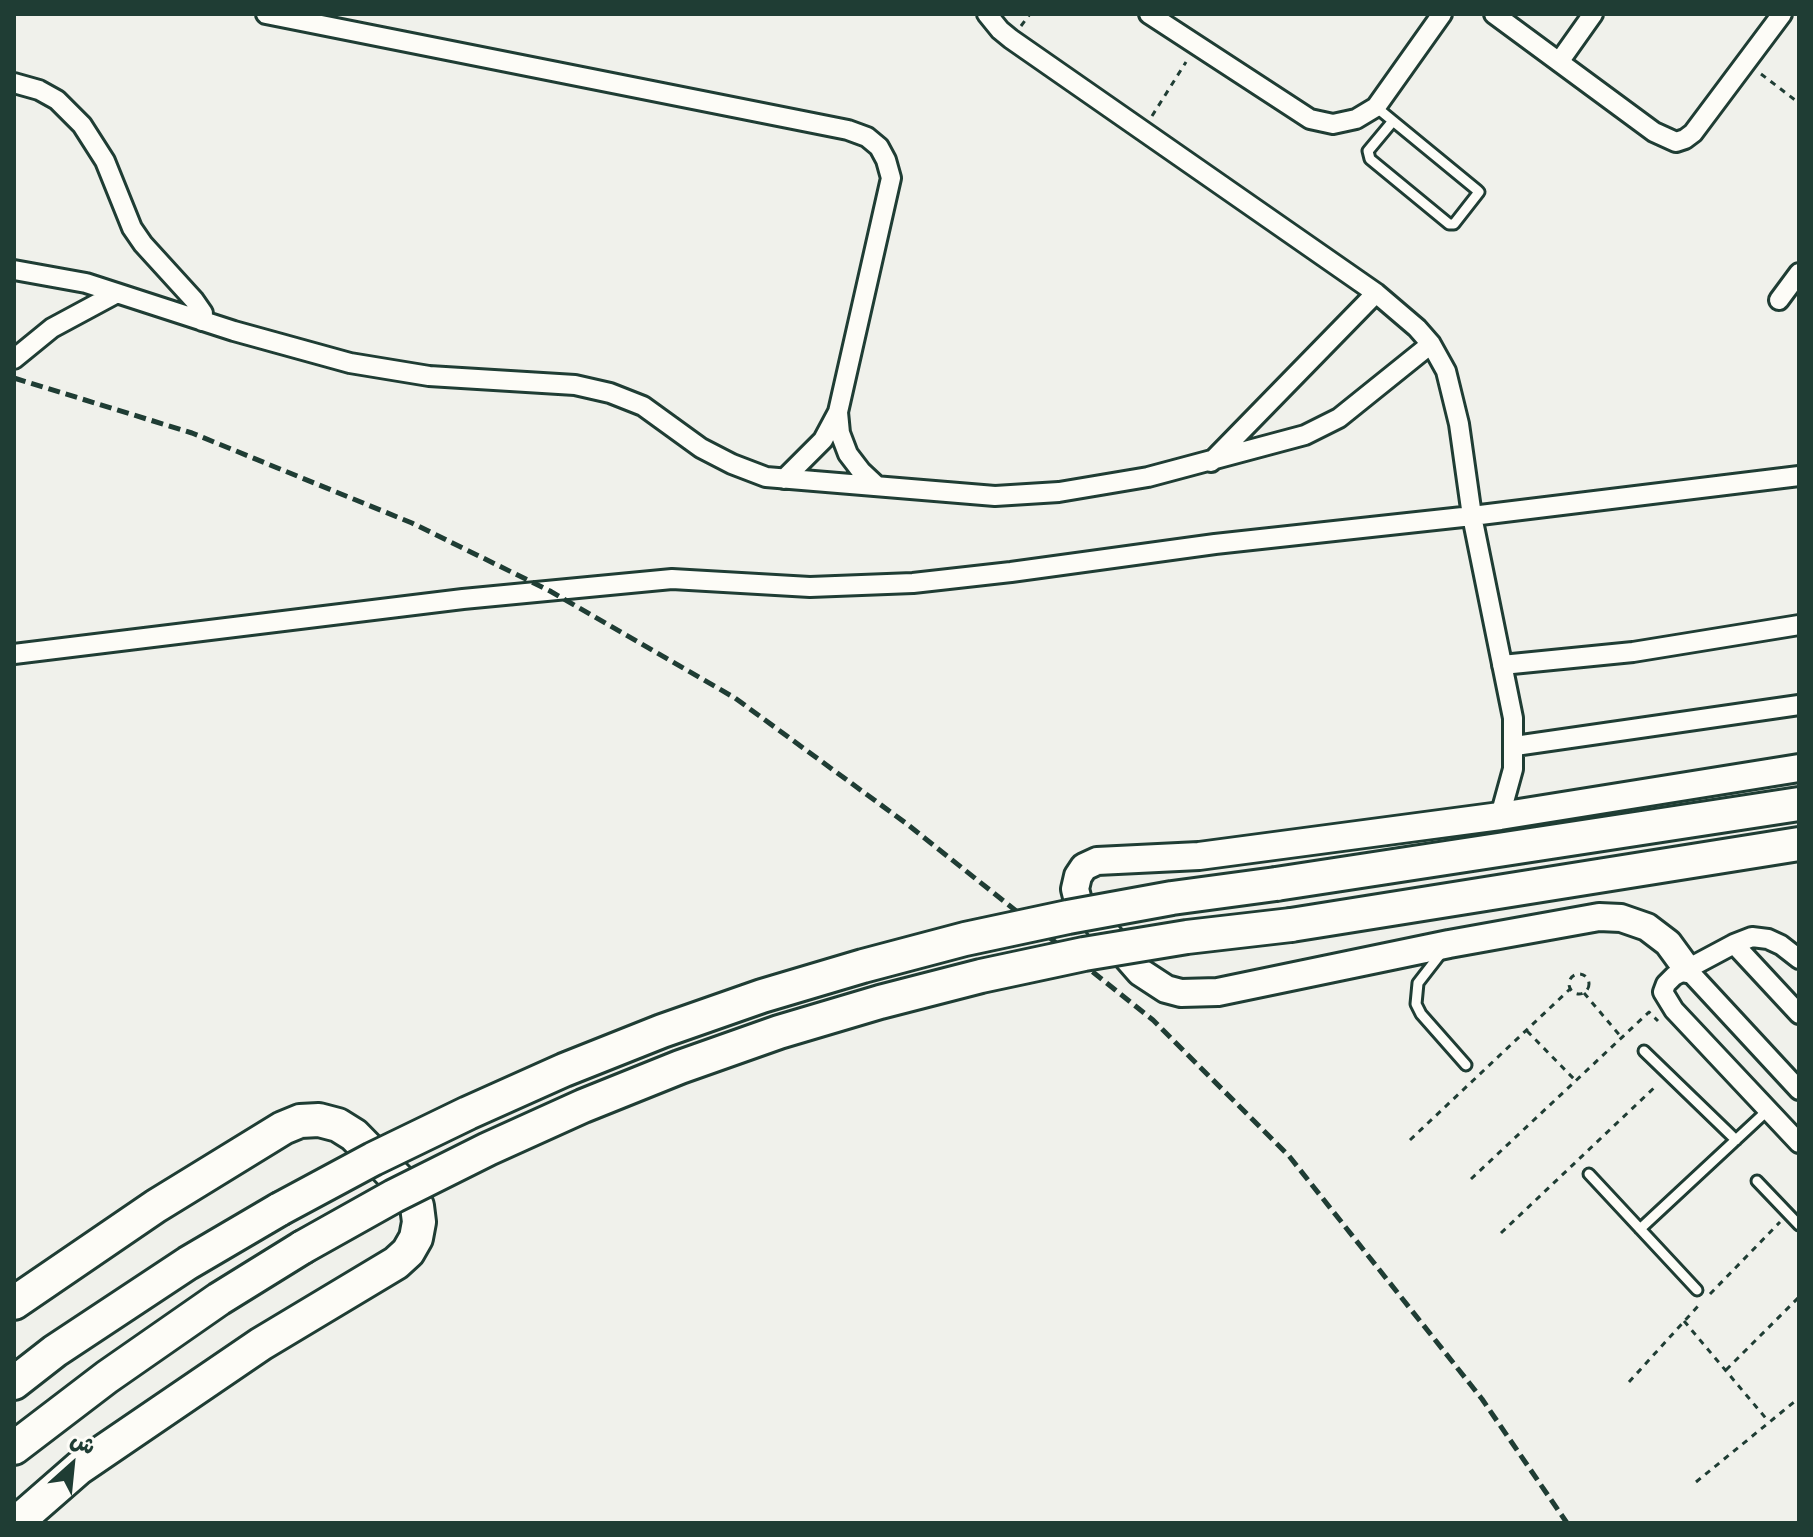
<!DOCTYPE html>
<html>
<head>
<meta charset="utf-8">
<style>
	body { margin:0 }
	#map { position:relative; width:1813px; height:1537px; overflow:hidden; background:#f0f1eb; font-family:"Comic Neue","Playpen Sans Arabic",sans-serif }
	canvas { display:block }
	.frame { position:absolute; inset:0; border:16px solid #1f3d34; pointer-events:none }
	.north { position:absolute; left:32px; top:1425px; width:80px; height:80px; -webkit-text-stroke:6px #fdfcf7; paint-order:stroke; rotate:27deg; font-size:22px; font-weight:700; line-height:32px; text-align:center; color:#1f3d34 }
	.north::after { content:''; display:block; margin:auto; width:28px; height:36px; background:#1f3d34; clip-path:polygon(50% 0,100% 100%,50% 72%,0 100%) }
</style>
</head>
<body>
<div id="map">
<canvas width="1813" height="1537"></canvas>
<div class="frame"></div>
<div class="north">ش</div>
</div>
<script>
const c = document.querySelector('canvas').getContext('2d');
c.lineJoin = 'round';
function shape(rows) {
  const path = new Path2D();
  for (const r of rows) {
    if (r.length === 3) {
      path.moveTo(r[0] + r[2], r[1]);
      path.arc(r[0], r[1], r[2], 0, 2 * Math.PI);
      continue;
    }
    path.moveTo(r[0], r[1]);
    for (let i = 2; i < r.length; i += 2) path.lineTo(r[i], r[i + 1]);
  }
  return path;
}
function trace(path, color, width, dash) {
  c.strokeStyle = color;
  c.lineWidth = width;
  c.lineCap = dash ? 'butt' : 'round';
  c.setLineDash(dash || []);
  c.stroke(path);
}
const path = shape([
	[1021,26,1030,14],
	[1761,74,1799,103],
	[1152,116,1186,62],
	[1579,984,10],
	[1584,993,1622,1038],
	[1527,1031,1574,1079],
	[1410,1140,1570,989],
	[1471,1179,1649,1012,1658,1021],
	[1501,1233,1657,1085],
	[1710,1294,1780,1222],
	[1684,1321,1769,1422],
	[1726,1370,1799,1297],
	[1629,1382,1699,1305],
	[1696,1482,1799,1398]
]);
const lane = shape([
	[1376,107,1393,121,1477,190,1479,192,1454,224,1449,224,1370,159,1368,151,1393,121],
	[1442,952,1418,983,1416,1004,1421,1014,1466,1065],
	[1644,1051,1736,1140],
	[1589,1174,1697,1290],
	[1757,1181,1799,1225],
	[1640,1229,1768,1110]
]);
const street = shape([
	[266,14,848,130,867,137,879,147,886,160,891,178,838,412,823,440,784,479],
	[987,14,1000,30,1011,39,1376,293,1417,328,1431,344,1446,371,1459,424,1472,516,1513,718,1513,769,1500,816],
	[1149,14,1310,119,1333,124,1356,119,1376,107,1442,14],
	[1494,14,1654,132,1676,142,1685,139,1693,133,1782,14],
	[1559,62,1593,14],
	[14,83,39,90,57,100,82,125,105,161,132,228,143,244,194,300,203,313,202,321],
	[14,270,86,283,234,331,350,363,429,376,575,385,610,393,643,406,701,448,732,464,766,477,995,496,1059,492,1148,477,1305,435,1339,418,1431,344],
	[1779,300,1799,273],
	[14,359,52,328,117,293],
	[838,412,840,433,848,454,861,471,877,486],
	[1211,462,1376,293],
	[14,654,463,599,672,579,810,587,913,583,1011,572,1215,544,1472,516,1799,476],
	[1502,665,1633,652,1799,625],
	[1515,746,1799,705],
	[1734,944,1799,1014],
	[1799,959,1781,945,1768,939,1752,937,1734,944,1674,976,1666,984,1663,992,1674,1010,1799,1143],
	[1687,969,1799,1090]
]);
const secondary = shape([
	[1687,969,1668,943,1647,927,1621,918,1599,917,1449,944,1218,992,1181,993,1166,989,1140,972,1078,901,1075,889,1078,876,1084,867,1097,861,1199,856,1500,816,1799,768]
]);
const highway = shape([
	[1276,884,1799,804],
	[1291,925,1799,844],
	[14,1303,156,1206,283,1128,300,1121,319,1120,338,1125,354,1135,410,1192,417,1206,419,1222,416,1238,408,1252,396,1263,261,1344,79,1468,16,1523],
	[14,1383,55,1351,188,1263,280,1209],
	[14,1448,107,1377,219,1299,303,1247]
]);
const rail = shape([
	[14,378,192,433,412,523,550,591,735,698,907,824,1153,1020,1289,1156,1482,1399,1567,1523]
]);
const highwayBridge = shape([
	[280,1209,373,1159,468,1113,564,1070,662,1031,762,996,863,966,965,939,1068,917,1172,898,1276,884],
	[303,1247,394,1196,488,1149,583,1106,680,1067,779,1032,880,1002,981,976,1084,954,1187,937,1291,925]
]);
trace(lane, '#1f3d34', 15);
trace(street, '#1f3d34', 24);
trace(secondary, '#1f3d34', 32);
trace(highway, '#1f3d34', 38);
trace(path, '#1f3d34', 3, [6, 6]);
trace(lane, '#fdfcf7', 9);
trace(street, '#fdfcf7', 18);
trace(secondary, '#fdfcf7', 26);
trace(highway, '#fdfcf7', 32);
trace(rail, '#1f3d34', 5, [12, 6]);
trace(highwayBridge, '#1f3d34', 38, []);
trace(highwayBridge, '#fdfcf7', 32);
</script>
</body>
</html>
